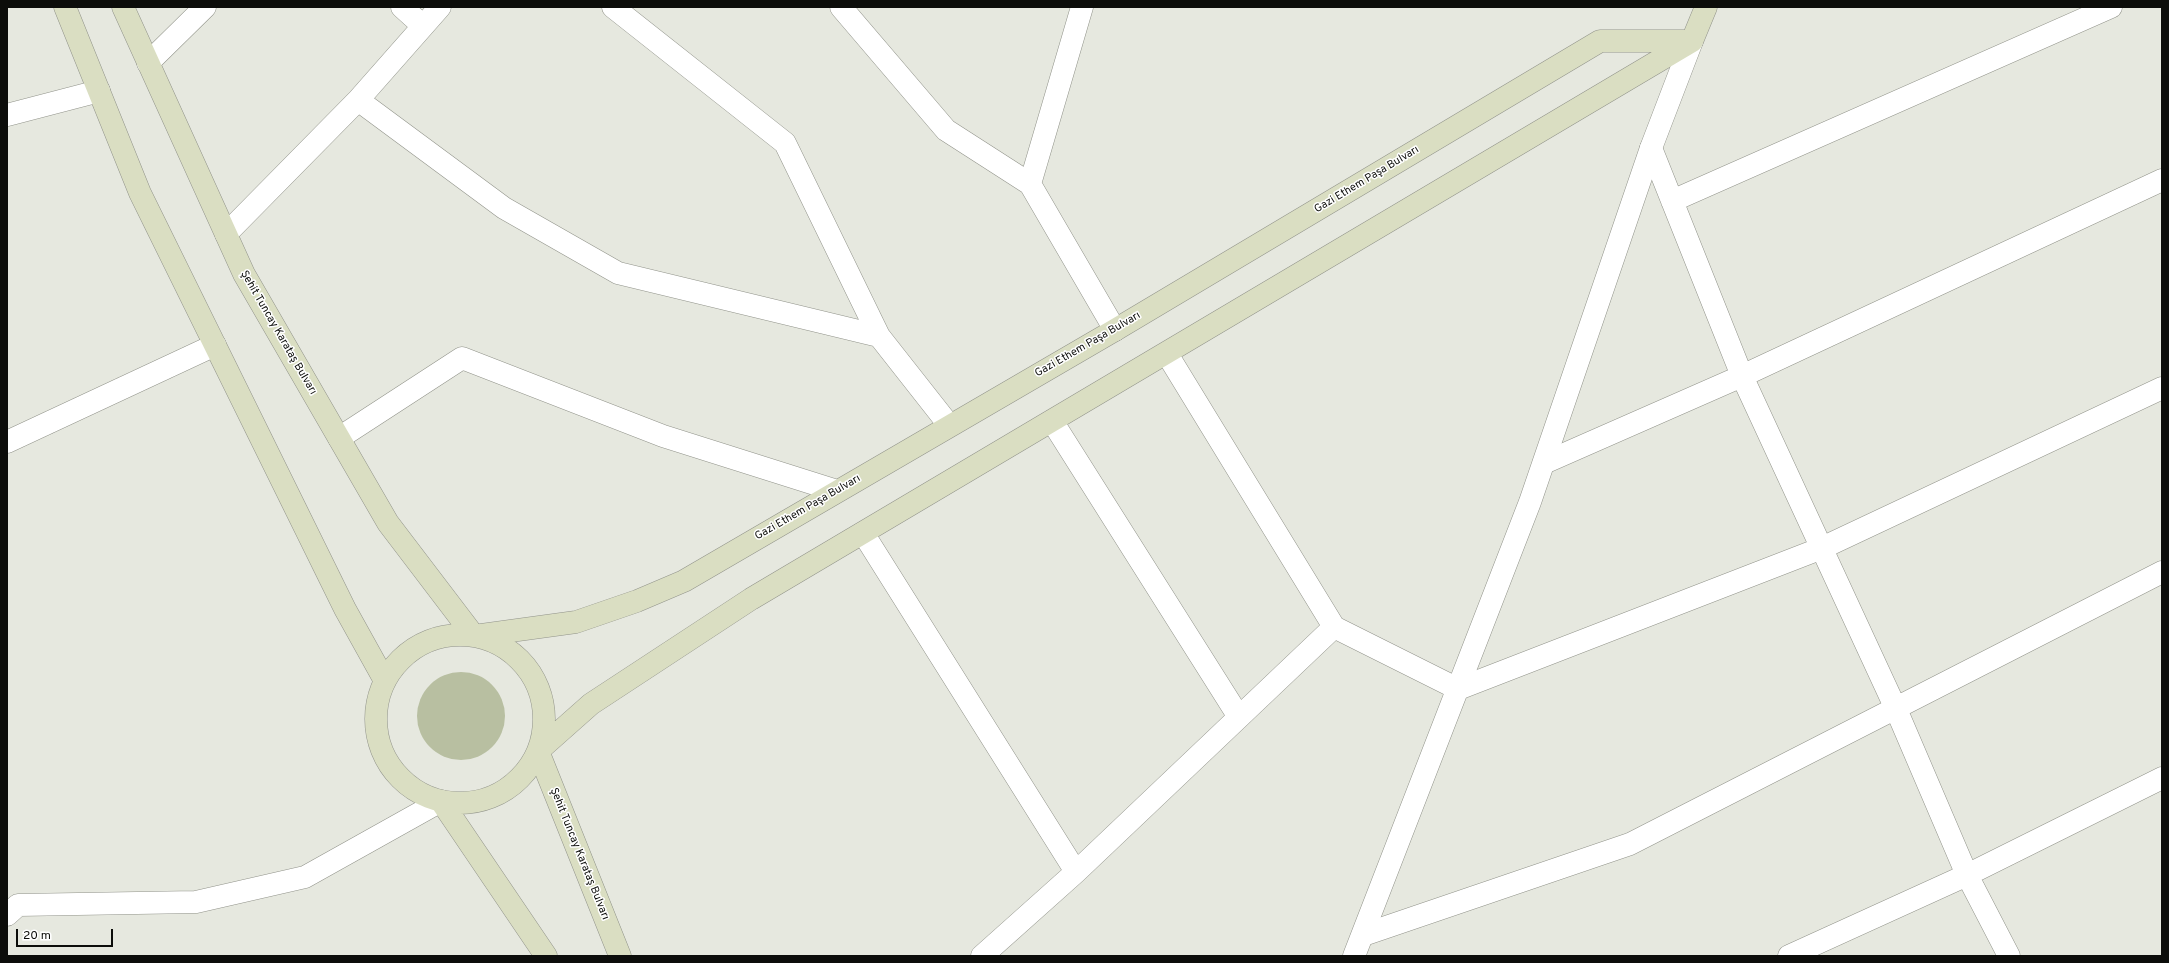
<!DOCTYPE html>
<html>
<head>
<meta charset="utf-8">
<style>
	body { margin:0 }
	#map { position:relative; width:2169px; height:963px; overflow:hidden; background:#e6e8df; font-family:Overpass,sans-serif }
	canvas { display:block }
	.frame { position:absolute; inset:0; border:8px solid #0c0d0a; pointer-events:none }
	.scale { position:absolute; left:16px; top:929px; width:97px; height:18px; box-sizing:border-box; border:2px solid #0c0d0a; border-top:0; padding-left:5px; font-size:12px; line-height:14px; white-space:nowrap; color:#0c0d0a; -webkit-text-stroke:3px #fff; paint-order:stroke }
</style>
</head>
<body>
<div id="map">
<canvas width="2169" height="963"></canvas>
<div class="frame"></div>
<div class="scale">20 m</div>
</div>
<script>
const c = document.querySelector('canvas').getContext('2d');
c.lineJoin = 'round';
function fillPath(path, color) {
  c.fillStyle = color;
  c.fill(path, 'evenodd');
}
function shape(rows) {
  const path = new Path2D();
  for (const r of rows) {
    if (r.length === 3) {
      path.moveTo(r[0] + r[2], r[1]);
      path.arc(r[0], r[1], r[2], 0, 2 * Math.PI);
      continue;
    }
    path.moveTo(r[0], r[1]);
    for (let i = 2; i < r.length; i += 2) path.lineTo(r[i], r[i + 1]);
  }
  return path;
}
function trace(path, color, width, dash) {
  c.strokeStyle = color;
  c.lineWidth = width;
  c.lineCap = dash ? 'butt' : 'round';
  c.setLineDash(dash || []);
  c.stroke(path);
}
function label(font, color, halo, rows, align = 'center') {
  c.font = font + ' Overpass,sans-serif';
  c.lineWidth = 3;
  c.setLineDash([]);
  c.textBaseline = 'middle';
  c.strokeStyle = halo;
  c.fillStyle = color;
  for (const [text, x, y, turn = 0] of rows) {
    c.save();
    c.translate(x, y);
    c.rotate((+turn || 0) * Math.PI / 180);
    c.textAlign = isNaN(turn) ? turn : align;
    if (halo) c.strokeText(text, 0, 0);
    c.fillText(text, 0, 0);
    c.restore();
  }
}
const green = shape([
	[461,716,44]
]);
const minor = shape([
	[402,7,423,26],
	[613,7,785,143,879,336,949,425],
	[841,7,946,130,1030,184,1115,330],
	[148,63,205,7],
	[358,100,440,7],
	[7,115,99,91],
	[1651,148,1742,376,1896,709,1967,875,2009,956],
	[1030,184,1082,7],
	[1672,201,2111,7],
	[226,234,358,100,504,208,618,273,879,336],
	[1167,354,1334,627,1458,689,1822,548,2162,388],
	[1052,421,1239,717],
	[339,438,462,358,663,436,837,491],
	[7,442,215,345],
	[1544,463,1742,376,2162,180],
	[863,533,1076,872],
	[7,915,18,905,196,902,305,877,441,801],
	[1363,935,1630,844,2162,572],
	[982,956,1076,872,1334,627],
	[1789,956,1967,875,2162,778]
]);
const tertiary = shape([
	[1354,956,1530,502,1651,148,1692,41]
]);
const secondary = shape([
	[65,7,140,193,345,609,385,681],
	[123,7,244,274,388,523,474,636,576,622,637,601,684,581,1115,330,1600,41,1692,41],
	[460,719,84],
	[441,801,546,956],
	[620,956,538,751,591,704,751,599,1692,41,1706,7]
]);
const streetNames = [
	["Gazi Ethem Paşa Bulvarı",1367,180,-31],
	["Şehit Tuncay Karataş Bulvarı",278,333,60],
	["Gazi Ethem Paşa Bulvarı",1088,345,-30],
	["Gazi Ethem Paşa Bulvarı",808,508,-30],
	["Şehit Tuncay Karataş Bulvarı",579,854,68]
];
fillPath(green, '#b8bfa1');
trace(minor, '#91938a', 23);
trace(tertiary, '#91938a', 23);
trace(secondary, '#91938a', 23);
trace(minor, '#fff', 22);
trace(tertiary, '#fff', 22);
trace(secondary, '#dadec2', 22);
label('11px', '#0c0d0a', '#fff', streetNames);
</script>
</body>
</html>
